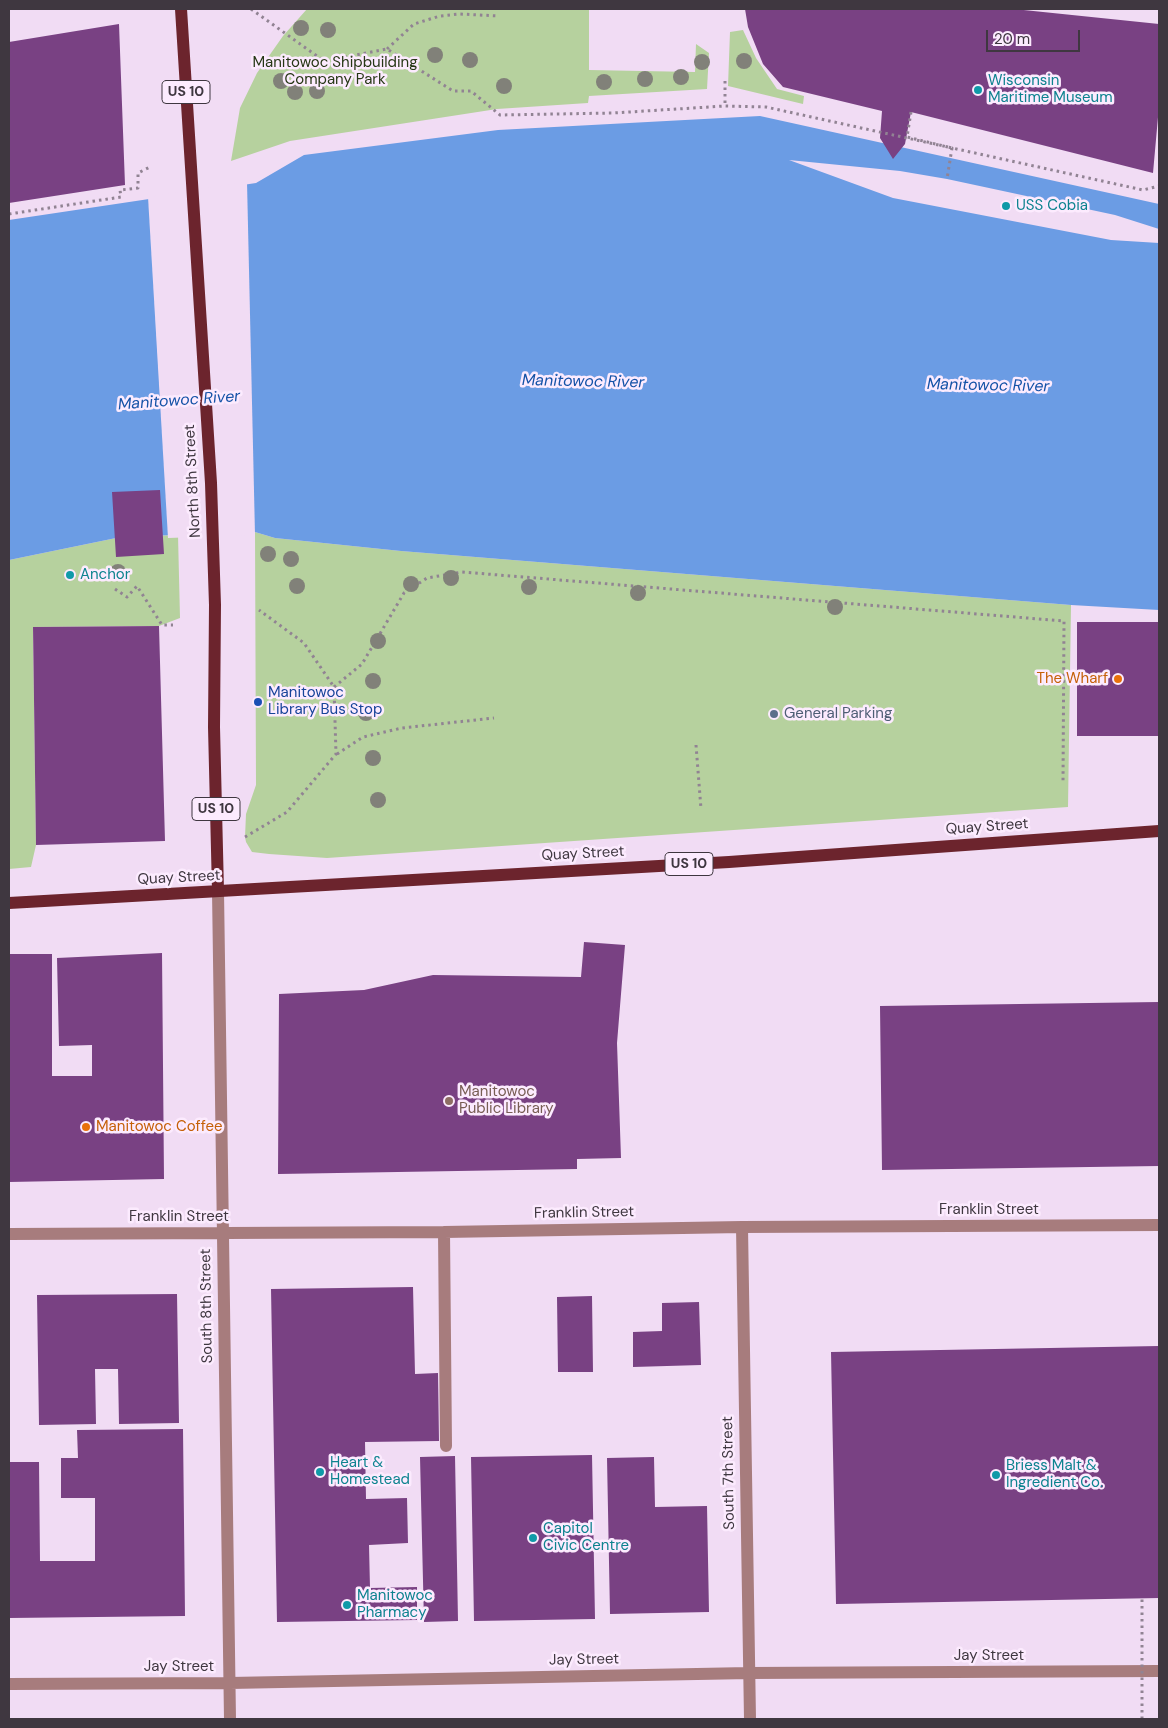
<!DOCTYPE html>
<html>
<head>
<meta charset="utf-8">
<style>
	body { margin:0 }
	#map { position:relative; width:1168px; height:1728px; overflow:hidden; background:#f1dcf4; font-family:"DM Sans",sans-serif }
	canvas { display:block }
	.frame { position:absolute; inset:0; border:10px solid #3f3740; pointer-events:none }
	.scale { position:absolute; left:986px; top:30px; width:94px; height:22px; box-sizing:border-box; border:2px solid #3f3740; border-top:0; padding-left:6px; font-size:15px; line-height:18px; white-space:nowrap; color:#3f3740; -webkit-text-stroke:4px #fcebfe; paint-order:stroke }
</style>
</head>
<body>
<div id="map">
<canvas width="1168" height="1728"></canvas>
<div class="frame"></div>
<div class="scale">20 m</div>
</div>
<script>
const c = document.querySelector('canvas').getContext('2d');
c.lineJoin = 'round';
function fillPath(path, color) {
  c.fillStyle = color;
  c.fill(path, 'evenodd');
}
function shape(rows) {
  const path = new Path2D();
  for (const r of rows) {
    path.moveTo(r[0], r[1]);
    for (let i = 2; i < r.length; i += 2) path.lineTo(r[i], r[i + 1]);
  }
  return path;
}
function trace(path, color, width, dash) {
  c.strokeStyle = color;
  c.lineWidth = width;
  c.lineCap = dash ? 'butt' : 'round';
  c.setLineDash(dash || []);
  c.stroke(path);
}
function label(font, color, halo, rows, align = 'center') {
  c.font = font + ' "DM Sans",sans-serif';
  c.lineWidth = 5;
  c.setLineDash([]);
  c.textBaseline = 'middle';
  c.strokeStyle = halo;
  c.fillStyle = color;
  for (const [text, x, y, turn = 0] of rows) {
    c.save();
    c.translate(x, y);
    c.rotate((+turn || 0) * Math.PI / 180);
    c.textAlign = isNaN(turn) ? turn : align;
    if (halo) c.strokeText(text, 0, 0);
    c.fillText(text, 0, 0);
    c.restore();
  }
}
const green = shape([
	[307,9,589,9,589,70,695,72,696,44,709,53,707,89,589,96,588,103,497,109,290,141,231,161,240,108,257,73,283,36],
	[743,30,756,58,777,89,804,96,803,104,728,86,730,32],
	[255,532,275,538,401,551,1071,605,1068,807,327,858,269,854,252,852,246,842,245,837,246,814,256,785],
	[178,535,180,618,159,626,33,627,36,845,31,867,9,869,9,560,121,537]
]);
const water = shape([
	[760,116,1159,204,1159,229,1115,215,947,179,900,171,789,160,893,198,1111,240,1159,243,1159,610,1071,605,401,551,275,538,255,532,121,537,9,560,9,220,256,183,304,155,498,130]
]);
const pier = shape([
	[247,182,255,535,168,538,148,197]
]);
const building = shape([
	[745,9,1014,9,1159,24,1159,106,1153,173,911,112,905,144,893,159,880,138,882,111,783,87,763,64,748,27],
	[119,24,125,185,9,203,9,42],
	[160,490,164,554,116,557,112,492],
	[1077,622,1159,622,1159,736,1077,736],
	[159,626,165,841,36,845,33,627],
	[584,942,625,945,617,1043,621,1158,577,1159,577,1169,278,1174,279,994,364,990,433,975,581,977],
	[162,953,164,1179,9,1182,9,954,52,954,52,1076,92,1076,92,1045,59,1046,57,958],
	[1159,1002,1159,1166,882,1170,880,1006],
	[413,1287,415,1374,438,1373,439,1441,365,1442,366,1499,407,1498,408,1543,369,1545,370,1588,417,1587,417,1620,277,1622,271,1289],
	[177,1294,179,1423,119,1424,118,1369,95,1369,96,1424,39,1425,37,1295],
	[592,1296,593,1372,558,1372,557,1297],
	[699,1302,701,1365,633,1367,633,1332,662,1331,662,1303],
	[1159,1346,1159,1598,836,1604,831,1352],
	[183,1429,185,1616,9,1618,9,1462,39,1462,40,1561,95,1561,95,1498,61,1498,61,1458,78,1458,77,1430],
	[592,1455,595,1619,474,1621,471,1457],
	[455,1456,458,1621,424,1622,420,1457],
	[654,1457,655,1507,707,1506,709,1612,610,1614,607,1458]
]);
const path = shape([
	[251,9,324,61,387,49,453,91,471,91,500,115,613,113,725,106,766,107,1143,190,1159,186],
	[387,49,414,24,440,16,460,14,499,16],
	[725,81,725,106],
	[9,214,121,197,120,190,138,188,138,173,150,167],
	[115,589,127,597,137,586,162,625,173,625],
	[334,687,362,664,404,593,427,578,462,572,1064,621,1063,783],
	[696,745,701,809],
	[337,754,363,737,402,728,494,718],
	[245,837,287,812,336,754,334,687,304,643,259,610]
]);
const minor = shape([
	[218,891,230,1719],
	[742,1227,750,1719],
	[444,1232,446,1446],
	[9,1234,444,1232,742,1227,1159,1225],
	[9,1684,230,1683,749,1673,1159,1671]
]);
const major = shape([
	[181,9,211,483,215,605,214,727,218,891],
	[9,903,729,862,1159,831]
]);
const pathBridge = shape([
	[911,112,907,137,952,148,947,179],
	[1142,1719,1142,1599]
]);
const trees = [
	[301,28],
	[328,30],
	[435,55],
	[470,60],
	[744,61],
	[702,62],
	[681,77],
	[645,79],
	[281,81],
	[604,82],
	[504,86],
	[317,91],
	[295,92],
	[268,554],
	[291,559],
	[118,572],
	[451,578],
	[411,584],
	[297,586],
	[529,587],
	[638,593],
	[835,607],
	[378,641],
	[373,681],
	[366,713],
	[373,758],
	[378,800]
];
const markers = [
	[978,90,5,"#0f9aa8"],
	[1006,206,5,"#0f9aa8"],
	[70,575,5,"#0f9aa8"],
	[1118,679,5,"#e8710a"],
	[258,702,5,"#1a4fb4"],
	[774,714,5,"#5c6f8a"],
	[449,1101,5,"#8d6e63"],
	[86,1127,5,"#e8710a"],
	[320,1472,5,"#0f9aa8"],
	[996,1475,5,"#0f9aa8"],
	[533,1538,5,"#0f9aa8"],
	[347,1605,5,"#0f9aa8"]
];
const shields = [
	[186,92,48],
	[216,809,48],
	[689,864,48]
];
const shieldNames = [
	["US 10",186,92],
	["US 10",216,809],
	["US 10",689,864]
];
const parkNames = [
	["Manitowoc Shipbuilding",335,63],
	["Company Park",335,80]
];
const cultureNames = [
	["Wisconsin",988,81],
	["Maritime Museum",988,98],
	["USS Cobia",1016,206],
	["Anchor",80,575],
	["Heart &",330,1463],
	["Homestead",330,1480],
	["Briess Malt &",1006,1466],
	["Ingredient Co.",1006,1483],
	["Capitol",543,1529],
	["Civic Centre",543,1546],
	["Manitowoc",357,1596],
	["Pharmacy",357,1613]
];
const streetNames = [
	["North 8th Street",193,481,-93],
	["Quay Street",987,827,-4],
	["Quay Street",583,854,-3],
	["Quay Street",179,878,-3],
	["Franklin Street",989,1210],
	["Franklin Street",584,1213,-1],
	["Franklin Street",179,1217],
	["South 8th Street",207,1306,-91],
	["South 7th Street",729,1473,-91],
	["Jay Street",989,1656],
	["Jay Street",584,1660,-1],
	["Jay Street",179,1667]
];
const foodNames = [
	["The Wharf",1108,679],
	["Manitowoc Coffee",96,1127,"left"]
];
const transitNames = [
	["Manitowoc",268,693],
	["Library Bus Stop",268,710]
];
const serviceNames = [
	["General Parking",784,714]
];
const educationNames = [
	["Manitowoc",459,1092],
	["Public Library",459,1109]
];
const waterNames = [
	["Manitowoc River",583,382,1],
	["Manitowoc River",988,386,1],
	["Manitowoc River",179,401,-4]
];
fillPath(green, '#b6d19e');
fillPath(water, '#6b9ce4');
fillPath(pier, '#f1dcf4');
fillPath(building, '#794183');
trace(path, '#918393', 3, [2.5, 4]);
trace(minor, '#a77c7d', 12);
trace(major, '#6c242d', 12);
trace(pathBridge, '#918393', 3, [2.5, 4]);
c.fillStyle = '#818179';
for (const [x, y] of trees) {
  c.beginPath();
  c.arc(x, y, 8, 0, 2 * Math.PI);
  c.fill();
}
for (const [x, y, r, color] of markers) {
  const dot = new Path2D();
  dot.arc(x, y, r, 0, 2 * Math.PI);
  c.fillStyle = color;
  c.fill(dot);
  trace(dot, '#fcebfe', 2);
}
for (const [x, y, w] of shields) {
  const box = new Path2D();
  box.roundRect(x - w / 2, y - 11.5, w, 23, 4);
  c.fillStyle = '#fcebfe';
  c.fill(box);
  trace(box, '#3f3740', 1);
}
label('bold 14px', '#3f3740', null, shieldNames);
label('15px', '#263715', '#fcebfe', parkNames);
label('15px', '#0d838f', '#fcebfe', cultureNames, 'left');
label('15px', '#3f3740', '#fcebfe', streetNames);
label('15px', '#c56008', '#fcebfe', foodNames, 'right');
label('15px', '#164399', '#fcebfe', transitNames, 'left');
label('15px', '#4e5e75', '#fcebfe', serviceNames, 'left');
label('15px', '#785e54', '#fcebfe', educationNames, 'left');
label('italic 16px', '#1452a7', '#fcebfe', waterNames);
</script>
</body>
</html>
